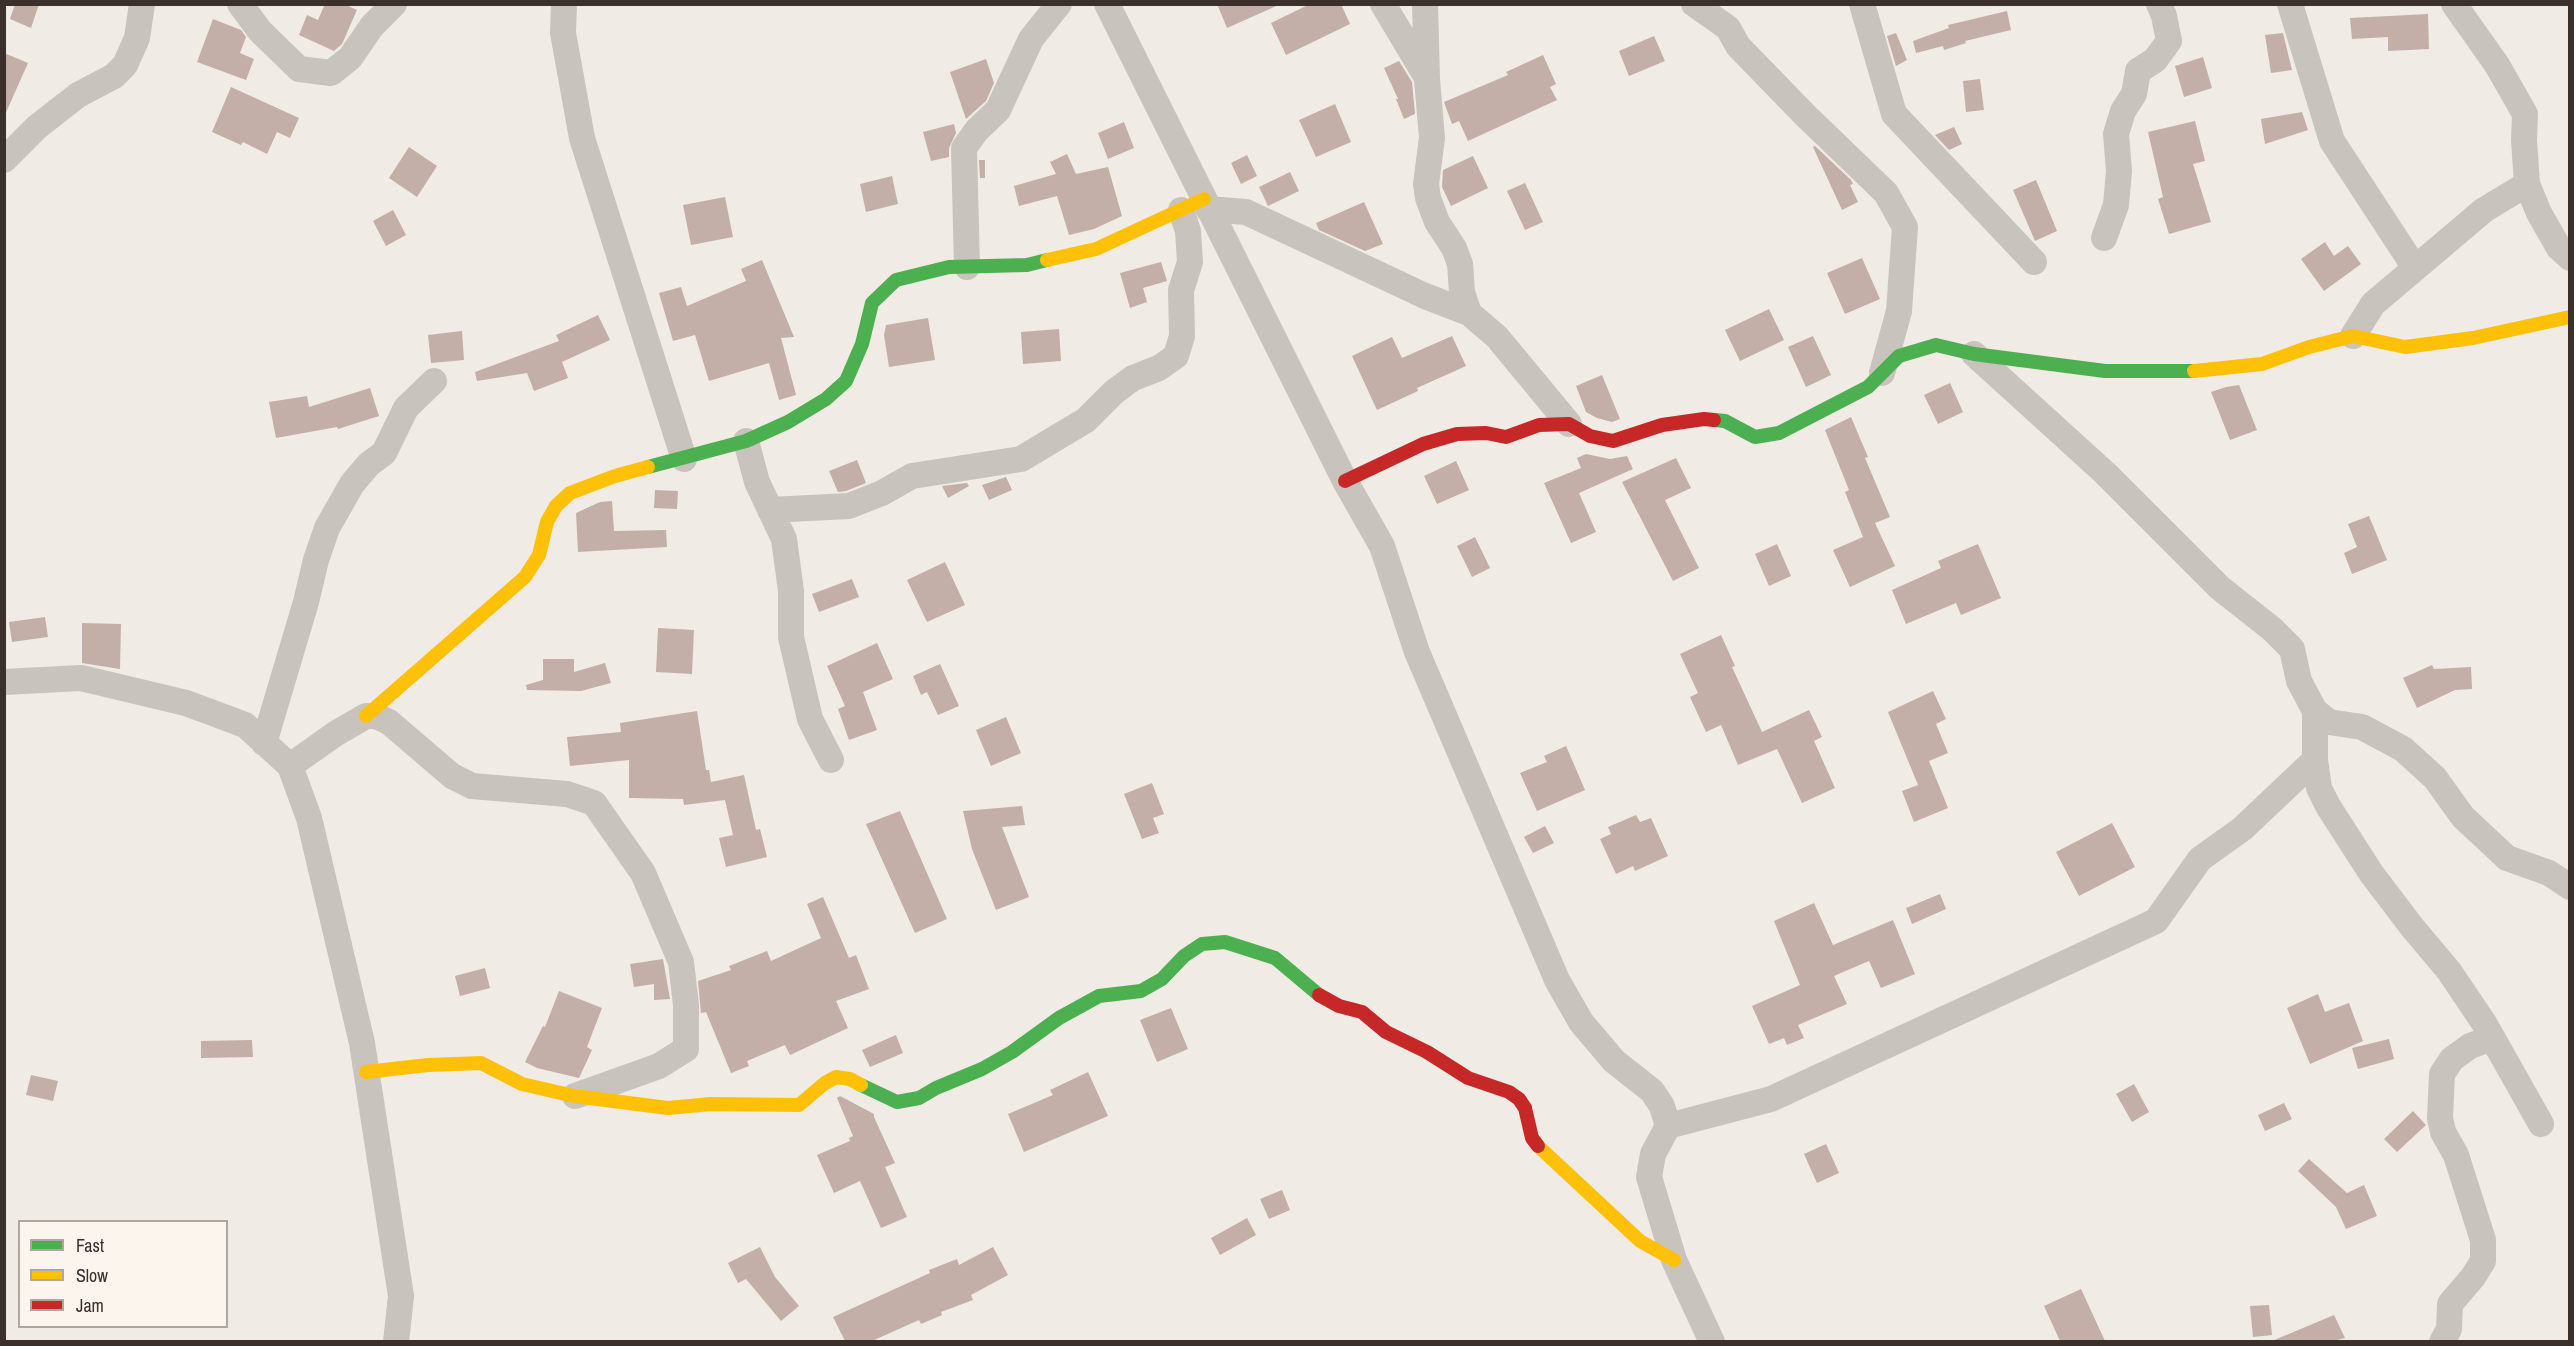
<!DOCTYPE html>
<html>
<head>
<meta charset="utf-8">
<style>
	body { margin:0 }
	#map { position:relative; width:2574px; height:1346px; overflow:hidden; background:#f0ebe5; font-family:"Archivo Narrow",sans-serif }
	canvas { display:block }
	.frame { position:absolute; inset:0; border:6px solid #3b302b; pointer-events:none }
	.legend { position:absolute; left:18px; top:1220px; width:210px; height:108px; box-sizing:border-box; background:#fbf5ee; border:2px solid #aea6a0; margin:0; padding:8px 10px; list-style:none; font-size:18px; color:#3b302b }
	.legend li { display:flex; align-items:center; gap:12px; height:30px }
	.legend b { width:30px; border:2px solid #aea6a0 }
</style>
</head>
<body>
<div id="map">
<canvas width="2574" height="1346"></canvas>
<div class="frame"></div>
<ul class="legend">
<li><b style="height:8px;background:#4caf50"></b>Fast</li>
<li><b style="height:8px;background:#ffc107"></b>Slow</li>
<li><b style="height:8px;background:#c62828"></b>Jam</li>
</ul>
</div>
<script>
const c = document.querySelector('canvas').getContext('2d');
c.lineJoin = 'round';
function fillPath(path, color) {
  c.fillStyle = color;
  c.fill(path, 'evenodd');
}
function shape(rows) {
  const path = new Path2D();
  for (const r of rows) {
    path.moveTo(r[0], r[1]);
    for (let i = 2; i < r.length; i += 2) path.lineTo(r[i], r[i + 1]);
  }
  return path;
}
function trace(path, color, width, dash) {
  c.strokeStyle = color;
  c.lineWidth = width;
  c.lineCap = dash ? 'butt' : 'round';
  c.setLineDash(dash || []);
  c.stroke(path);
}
const building = shape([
	[15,4,39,4,31,28,10,19],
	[325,4,344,4,357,10,342,44,334,51,299,35,307,15,318,20],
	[1217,4,1281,4,1227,28],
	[1310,4,1341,4,1350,24,1286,55,1271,23],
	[2007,11,2011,30,1965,41,1966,43,1944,50,1943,46,1916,53,1913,41,1949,28,1948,25],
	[2428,14,2429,49,2388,51,2388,37,2352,39,2350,18],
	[213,19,241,30,246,37,240,53,254,59,246,80,197,62],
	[1896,33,1907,60,1896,66,1887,36],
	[2283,33,2292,70,2271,73,2265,35],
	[1654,36,1665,61,1629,76,1619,51],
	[4,53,28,63,4,117],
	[1543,55,1556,84,1550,87,1557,100,1468,141,1459,121,1452,124,1444,102,1508,75,1506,72],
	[2203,57,2212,88,2184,97,2175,66],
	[986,59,994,83,986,101,966,119,950,72],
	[1399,61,1412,82,1415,114,1404,119,1396,99,1398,99,1384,68],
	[1980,79,1984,110,1966,112,1963,81],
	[231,87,299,118,290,138,277,132,267,154,243,142,241,145,212,132],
	[1335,104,1351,142,1316,157,1299,120],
	[2302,112,2308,130,2265,144,2261,119],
	[2195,121,2205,161,2193,164,2211,222,2169,234,2158,199,2163,197,2148,132],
	[1124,122,1134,148,1108,159,1098,133],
	[954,124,956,133,949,148,949,157,931,161,923,132],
	[1954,127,1962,144,1949,150,1935,135],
	[1815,146,1851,180,1853,184,1850,185,1858,202,1842,210,1813,147],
	[409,147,437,166,417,197,389,178],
	[1067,154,1076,174,1108,167,1122,216,1094,229,1069,235,1057,196,1019,206,1014,186,1056,174,1050,162],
	[1247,155,1257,176,1241,184,1231,163],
	[1473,156,1488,188,1451,206,1442,187,1443,170],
	[979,160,985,160,985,178,980,178],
	[1290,172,1299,191,1268,206,1259,187],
	[892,176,898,204,866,212,860,184],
	[2036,180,2057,231,2035,241,2013,190],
	[1525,183,1543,222,1525,230,1507,191],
	[725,197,733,237,691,245,683,205],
	[1364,202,1383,244,1365,251,1319,230,1316,223],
	[393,210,406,235,386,246,373,221],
	[2325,242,2334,256,2348,246,2361,264,2324,291,2301,259],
	[1862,258,1880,299,1845,314,1827,273],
	[762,260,794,337,781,338,796,395,779,400,769,363,709,381,695,335,673,341,659,293,681,287,687,306,746,281,741,269],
	[1161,262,1167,281,1143,288,1147,302,1130,308,1120,273],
	[1769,309,1784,340,1740,361,1725,330],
	[598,315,610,340,562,362,568,378,534,391,527,373,477,381,475,372,559,341,556,335],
	[928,318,935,360,889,367,884,335,886,325],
	[1059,329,1061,361,1023,364,1021,332],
	[462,331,464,360,431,363,428,335],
	[1452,336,1466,366,1417,388,1418,391,1377,410,1352,356,1392,337,1402,358],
	[1813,336,1831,375,1806,387,1788,347],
	[1602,375,1620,419,1612,422,1597,418,1586,412,1576,386],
	[1950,383,1963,412,1938,424,1924,395],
	[2239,385,2257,430,2230,440,2211,392,2226,387],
	[370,388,379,416,338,429,337,427,276,438,269,402,307,396,309,407],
	[1851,417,1868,457,1865,458,1890,517,1875,523,1895,566,1850,587,1833,550,1863,537,1845,492,1849,490,1825,430],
	[1586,454,1610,459,1627,456,1633,469,1579,493,1596,532,1571,543,1544,483,1581,468,1577,458],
	[1676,458,1691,488,1665,500,1699,568,1673,581,1622,482],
	[857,460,866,483,846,491,838,492,829,471],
	[1456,461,1469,490,1437,504,1424,476],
	[1006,477,1012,490,989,500,982,485],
	[967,483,969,486,948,498,942,486],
	[655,490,678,491,677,509,654,508],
	[612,501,614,531,666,530,667,547,578,552,576,513,600,502],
	[2369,516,2387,560,2352,574,2344,553,2357,547,2348,524],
	[1475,537,1490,568,1472,577,1457,546],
	[1777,544,1791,576,1769,586,1755,554],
	[1978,544,2001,598,1961,615,1956,603,1906,624,1892,590,1941,568,1938,561],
	[945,562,965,605,927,622,907,580],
	[852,579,859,597,819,612,812,594],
	[45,617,48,637,12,642,9,622],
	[82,623,121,624,120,669,82,663],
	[658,628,694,630,692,674,656,672],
	[1721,635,1735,666,1732,667,1762,732,1809,710,1822,737,1814,741,1835,788,1802,803,1777,749,1738,765,1721,725,1706,732,1690,697,1698,693,1680,654],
	[877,643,893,679,863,692,877,730,849,740,838,709,845,706,827,666],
	[543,659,574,659,574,672,605,663,611,683,581,691,527,690,526,685,543,680],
	[940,664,959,706,938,715,927,692,921,695,913,676],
	[2432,665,2434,669,2471,667,2472,689,2455,690,2417,708,2403,678],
	[1933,691,1946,719,1936,724,1948,753,1929,761,1948,808,1914,822,1902,791,1918,785,1888,712],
	[697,711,706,770,709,770,711,782,744,775,756,830,760,829,767,857,726,867,719,838,733,835,725,800,684,805,683,799,629,798,629,760,570,766,567,737,621,732,620,723],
	[1006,717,1021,753,991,766,976,730],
	[1566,746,1585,790,1537,811,1520,773,1547,762,1544,756],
	[1152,783,1164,814,1153,818,1159,833,1142,839,1124,794],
	[1022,806,1025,825,1002,827,1029,897,996,910,972,849,963,811],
	[900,811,947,919,915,933,866,824],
	[1636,815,1640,822,1651,818,1668,856,1635,871,1633,866,1616,874,1600,839,1611,834,1608,827],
	[2112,823,2135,867,2079,896,2056,852],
	[1545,826,1554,843,1533,853,1524,837],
	[1940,894,1946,909,1912,924,1906,908],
	[823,897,849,958,856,955,869,989,836,1001,848,1028,790,1055,785,1045,747,1061,749,1066,731,1073,706,1012,701,1013,698,981,731,970,729,966,767,951,771,961,821,938,807,904],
	[1814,903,1833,945,1893,920,1915,974,1881,988,1869,961,1834,976,1847,1004,1798,1025,1804,1038,1787,1045,1784,1038,1769,1044,1752,1006,1800,985,1774,921],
	[663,959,670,999,654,1000,654,984,634,987,630,964],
	[485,968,490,988,460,996,455,976],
	[559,991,602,1008,587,1047,592,1050,579,1078,537,1068,525,1062,543,1026,545,1027],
	[2318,994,2325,1012,2349,1003,2363,1041,2310,1064,2287,1008],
	[1171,1008,1188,1049,1157,1062,1140,1020],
	[896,1035,903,1053,870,1067,862,1050],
	[2389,1039,2394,1059,2358,1069,2352,1048],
	[252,1040,253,1057,201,1058,201,1041],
	[1088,1072,1108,1116,1024,1152,1008,1114,1053,1095,1050,1090],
	[31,1075,58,1081,53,1101,26,1095],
	[2134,1084,2149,1112,2132,1122,2116,1094],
	[840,1096,874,1114,874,1117,895,1163,885,1167,907,1217,881,1228,860,1181,834,1193,817,1155,850,1141,849,1138,853,1136,837,1098],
	[2284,1103,2292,1119,2265,1131,2258,1115],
	[2413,1111,2426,1125,2397,1152,2384,1139],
	[1826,1144,1839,1173,1817,1183,1804,1154],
	[2309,1159,2347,1193,2364,1185,2377,1216,2346,1229,2336,1207,2298,1171],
	[1282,1190,1290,1210,1269,1219,1260,1199],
	[1247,1218,1256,1235,1220,1255,1211,1238],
	[760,1247,775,1277,799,1306,781,1321,746,1279,738,1283,728,1263],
	[993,1247,1008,1275,971,1295,973,1300,941,1312,942,1315,921,1324,919,1320,872,1341,845,1341,833,1317,930,1273,929,1270,957,1259,959,1265],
	[2081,1289,2105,1341,2060,1341,2044,1306],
	[2269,1305,2272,1335,2253,1337,2250,1306],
	[2334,1315,2345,1338,2333,1341,2272,1341]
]);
const street = shape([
	[240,4,260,31,299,69,331,73,350,58,372,26,394,4],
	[564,4,563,33,582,138,684,459],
	[1107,4,1345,481,1382,546,1417,652,1557,980,1581,1022,1614,1061,1652,1091,1662,1106,1668,1126],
	[1383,4,1426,76],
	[1425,4,1427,79,1432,138,1426,184,1428,198,1437,222,1454,248,1460,264,1462,292,1469,313],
	[1694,4,1728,28,1738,46,1805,115,1886,193,1905,227,1899,311,1882,373],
	[1862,4,1894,114,2034,262],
	[2290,4,2332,141,2415,268],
	[2454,4,2497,65,2525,114,2524,140,2527,184,2539,213,2559,248,2570,258],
	[4,160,37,127,78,95,114,76,125,65,137,38,142,4],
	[1208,209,1246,212,1425,296,1469,313,1497,337,1569,424],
	[2104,238,2116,205,2119,171,2116,134,2123,111,2134,94,2138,71,2155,60,2169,41,2164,16,2159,4],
	[967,267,964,148,977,130,998,110,1031,39,1059,4],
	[2353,336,2373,304,2484,210,2527,184],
	[1974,354,2105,473,2220,588,2272,629,2292,649,2299,681,2315,711,2329,722,2362,727,2403,749,2435,778,2463,817,2507,858,2549,873,2570,887],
	[746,441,757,482,784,539,791,591,791,637,810,719,831,760],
	[770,510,849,506,882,493,912,476,1021,459,1086,420,1114,392,1133,378,1159,368,1176,356,1182,336,1181,290,1190,262,1188,231,1181,210],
	[4,682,81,678,186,703,245,725,290,766,309,818,362,1043,401,1296,396,1342],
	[2315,711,2315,760,2319,788,2328,806,2371,873,2412,927,2449,971,2484,1023,2541,1124],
	[264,743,306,602,316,560,327,528,352,484,369,464,384,453,406,408,434,381],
	[290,766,335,734,366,716,376,716,389,722,452,776,472,786,567,794,594,803,643,873,681,962,686,1005,686,1049,659,1066,575,1096],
	[1712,1342,1674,1260,1649,1177,1653,1154,1668,1126,1771,1099,2156,921,2200,859,2242,829,2315,760],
	[2442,1342,2449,1329,2450,1304,2473,1277,2483,1261,2483,1240,2456,1155,2443,1132,2440,1118,2442,1074,2452,1059,2470,1046,2492,1038]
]);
const fast = shape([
	[1714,420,1725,421,1755,437,1779,433,1868,387,1899,356,1936,345,1974,354,2105,371,2194,371],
	[648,467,746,441,788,422,826,399,846,381,862,344,872,303,896,280,949,267,1027,265,1047,260],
	[861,1085,897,1102,919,1098,936,1088,982,1069,1012,1052,1059,1018,1099,996,1141,991,1162,979,1184,956,1202,944,1225,942,1275,958,1319,995]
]);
const slow = shape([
	[1047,260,1096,249,1204,199],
	[2194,371,2262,364,2309,347,2353,336,2405,347,2473,338,2570,317],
	[366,716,525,577,539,555,547,522,556,506,570,493,615,476,648,467],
	[366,1072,428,1065,481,1063,522,1084,574,1096,668,1108,711,1104,799,1105,825,1083,836,1077,850,1079,861,1085],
	[1538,1146,1640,1241,1674,1260]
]);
const jam = shape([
	[1345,481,1423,444,1457,434,1486,433,1506,437,1539,425,1569,424,1590,436,1613,441,1662,425,1704,419,1714,420],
	[1319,995,1339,1006,1362,1012,1386,1032,1427,1052,1468,1078,1509,1092,1519,1099,1525,1108,1532,1138,1538,1146]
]);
fillPath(building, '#c3afa7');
trace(street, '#c9c3be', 26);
trace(fast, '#4caf50', 14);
trace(slow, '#ffc107', 14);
trace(jam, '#c62828', 14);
</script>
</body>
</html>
